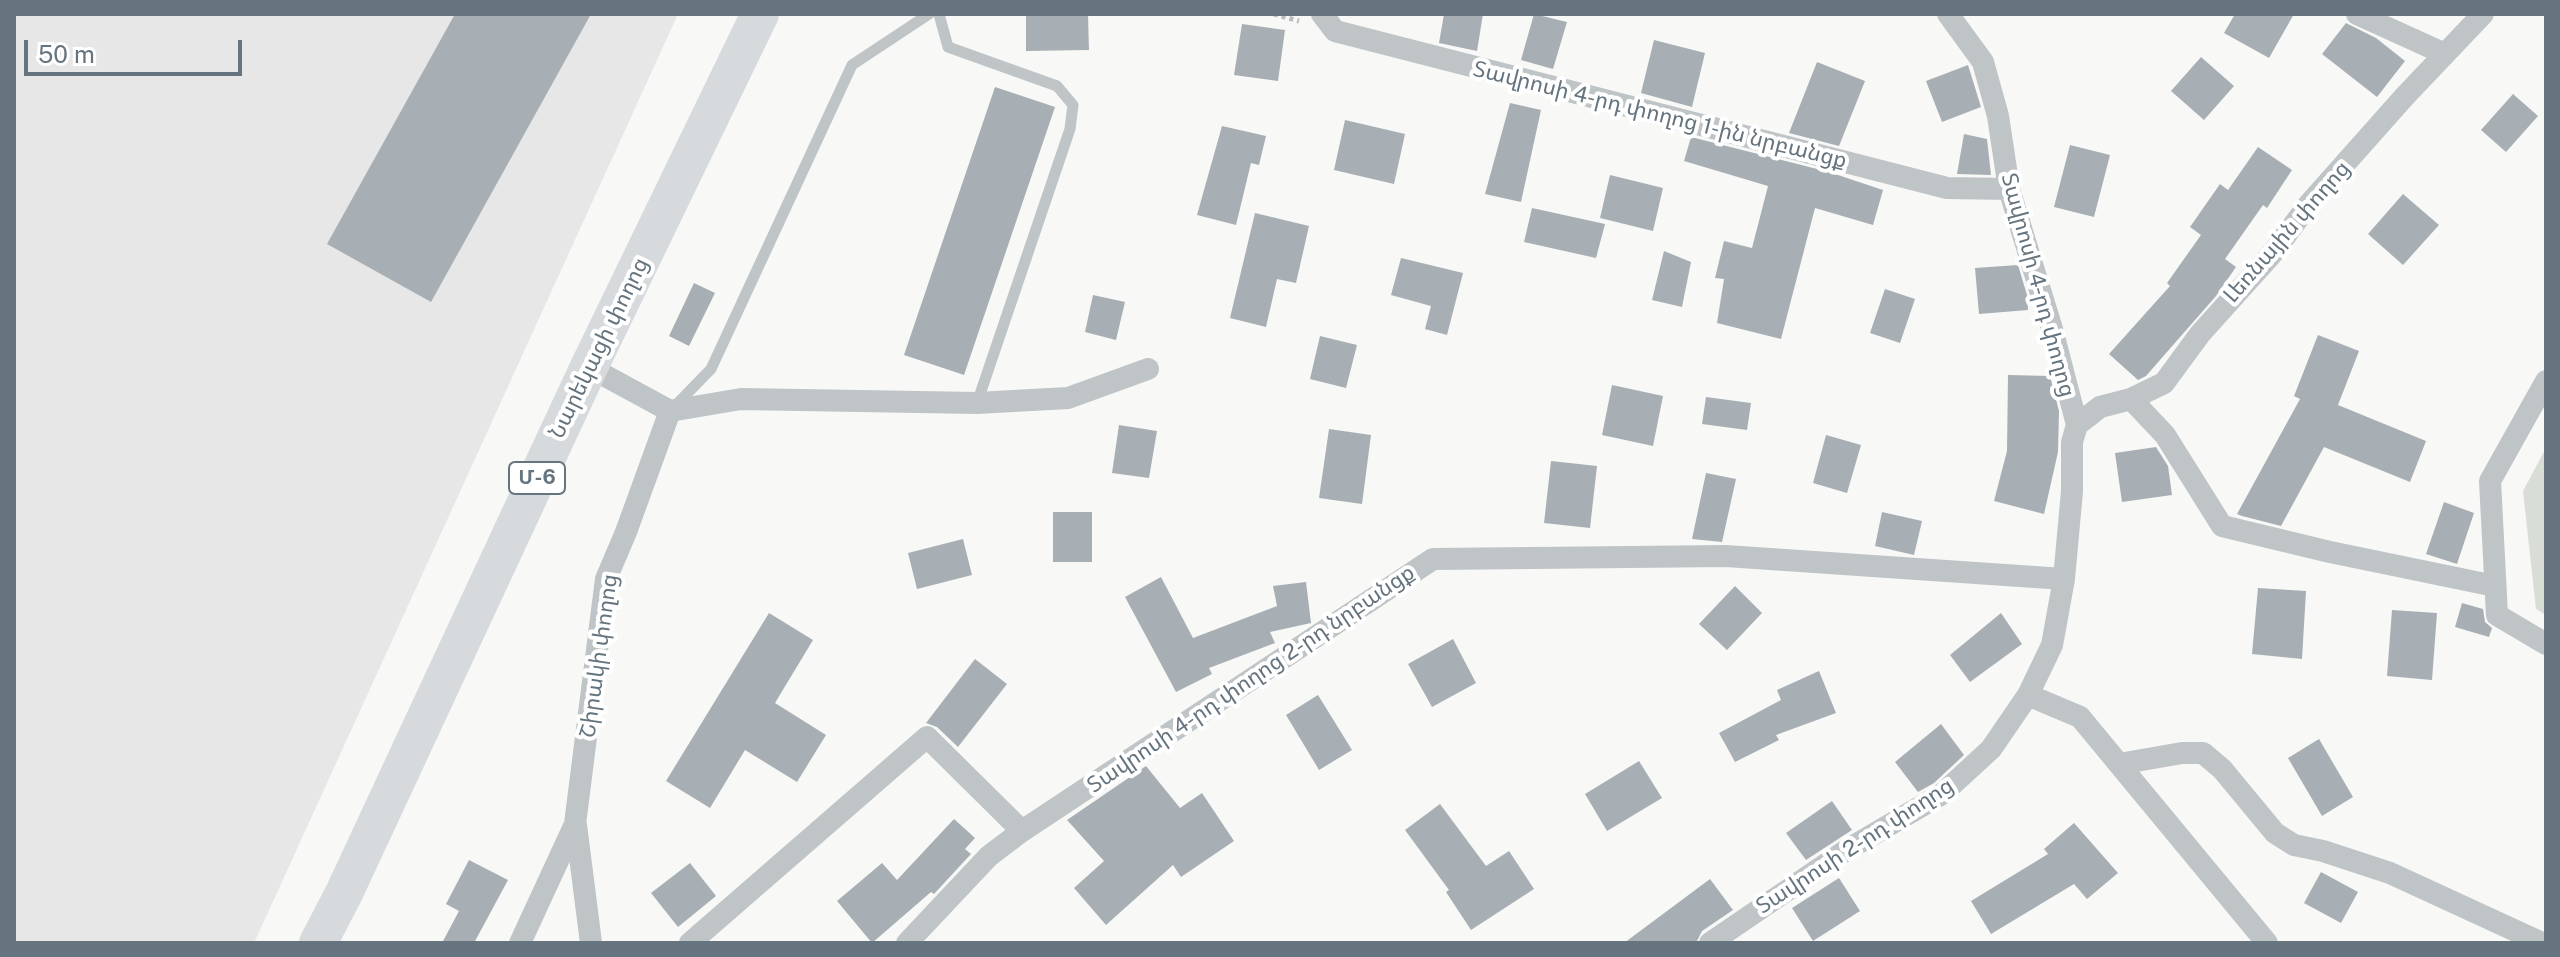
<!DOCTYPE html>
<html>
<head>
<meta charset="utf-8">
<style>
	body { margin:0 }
	#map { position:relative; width:2560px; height:957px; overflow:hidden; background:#f8f8f6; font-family:"Public Sans",sans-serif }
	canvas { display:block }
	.frame { position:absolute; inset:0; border:16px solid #65747e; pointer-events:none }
	.scale { position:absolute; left:24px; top:40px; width:218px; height:36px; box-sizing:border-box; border:4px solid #65747e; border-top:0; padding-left:10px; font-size:24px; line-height:28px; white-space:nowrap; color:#65747e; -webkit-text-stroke:6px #fff; paint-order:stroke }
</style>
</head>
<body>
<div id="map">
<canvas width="2560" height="957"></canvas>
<div class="frame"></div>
<div class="scale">50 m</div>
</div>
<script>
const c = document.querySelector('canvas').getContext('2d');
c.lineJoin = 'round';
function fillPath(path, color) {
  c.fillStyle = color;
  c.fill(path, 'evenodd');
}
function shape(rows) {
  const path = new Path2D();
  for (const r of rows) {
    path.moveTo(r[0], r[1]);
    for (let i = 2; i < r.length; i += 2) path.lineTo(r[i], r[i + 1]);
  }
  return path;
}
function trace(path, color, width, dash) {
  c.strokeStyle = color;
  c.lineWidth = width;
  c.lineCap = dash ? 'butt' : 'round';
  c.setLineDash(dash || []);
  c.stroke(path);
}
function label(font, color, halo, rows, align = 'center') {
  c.font = font + ' "Public Sans","Noto Sans Armenian",sans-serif';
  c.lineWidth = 8;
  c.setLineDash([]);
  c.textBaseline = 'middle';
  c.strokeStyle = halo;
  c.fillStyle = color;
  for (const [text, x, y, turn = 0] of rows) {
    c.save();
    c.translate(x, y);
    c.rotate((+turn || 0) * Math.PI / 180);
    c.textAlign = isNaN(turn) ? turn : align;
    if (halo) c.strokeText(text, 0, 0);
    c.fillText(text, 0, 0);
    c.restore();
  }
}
const built = shape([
	[14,14,678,14,254,943,14,943]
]);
const green = shape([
	[2546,448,2546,615,2536,609,2523,491]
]);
const building = shape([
	[455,14,591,14,431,302,327,244],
	[1026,14,1088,14,1089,50,1026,51],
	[1444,14,1483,14,1477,51,1439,43],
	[1534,14,1567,22,1553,69,1521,60],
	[2235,14,2294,14,2269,58,2224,33],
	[2346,23,2376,38,2405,61,2377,97,2322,54],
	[1242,24,1285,30,1278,81,1234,75],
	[1654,40,1705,53,1692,107,1641,93],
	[2201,57,2234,86,2204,120,2171,91],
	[1817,62,1865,81,1839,146,1789,133],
	[1968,65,1981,107,1942,122,1926,81],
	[995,87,1055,107,964,375,904,355],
	[2513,94,2538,116,2506,152,2481,130],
	[1510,103,1541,110,1521,202,1485,194],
	[1345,120,1405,134,1394,184,1334,170],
	[1222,126,1266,136,1259,165,1251,163,1236,225,1197,215],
	[1964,134,1987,139,1991,175,1957,174],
	[1691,137,1829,172,1883,190,1873,225,1815,208,1781,339,1717,323,1724,279,1715,278,1724,241,1752,248,1768,186,1684,161],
	[2070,145,2110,155,2094,217,2054,207],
	[2258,147,2292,170,2267,208,2263,205,2225,259,2236,267,2216,296,2146,376,2138,380,2109,354,2170,286,2167,283,2201,235,2190,227,2220,184,2228,190],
	[1610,175,1663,188,1653,231,1600,218],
	[2403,194,2439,225,2403,265,2368,234],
	[1532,208,1605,224,1596,258,1524,242],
	[1255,213,1309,226,1296,283,1277,279,1266,327,1230,318],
	[1664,251,1691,262,1682,307,1652,300],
	[1401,258,1463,273,1447,335,1425,329,1431,306,1391,295],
	[2018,265,2027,295,2028,310,1979,314,1975,268],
	[694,283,715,293,689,346,669,336],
	[1885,289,1915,299,1900,343,1870,333],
	[1093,295,1125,302,1116,340,1085,332],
	[2318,335,2359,351,2338,405,2426,441,2410,482,2324,447,2281,526,2242,516,2237,514,2300,399,2294,396],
	[1320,336,1357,345,1346,388,1310,379],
	[2008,375,2050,376,2059,411,2058,452,2044,514,1994,501,2007,451],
	[1612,385,1663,396,1653,446,1602,435],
	[1706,397,1751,403,1747,430,1702,424],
	[1119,425,1157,431,1149,478,1112,473],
	[1329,429,1371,435,1362,504,1319,498],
	[1826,435,1861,445,1847,493,1813,483],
	[2156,447,2168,466,2172,495,2122,502,2115,453],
	[1551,461,1597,466,1590,528,1544,523],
	[1706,473,1736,479,1722,542,1692,539],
	[2444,502,2474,513,2457,564,2426,554],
	[1053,512,1092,512,1092,562,1053,562],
	[1882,512,1922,521,1914,555,1875,546],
	[963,539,972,575,917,589,908,553],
	[1161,577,1193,638,1277,606,1273,586,1306,582,1311,623,1270,632,1275,643,1209,668,1212,674,1176,692,1125,597],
	[1735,586,1762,613,1727,650,1699,624],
	[2258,588,2306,591,2302,659,2252,654],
	[2462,603,2483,609,2485,622,2492,628,2489,637,2455,627],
	[2392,610,2437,613,2432,680,2387,676],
	[769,613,813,640,775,703,826,735,797,782,745,750,710,808,666,781],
	[2001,613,2022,644,1970,682,1950,655],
	[1453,639,1476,683,1432,707,1408,664],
	[975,659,1007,684,958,747,937,727,926,723],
	[1819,671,1836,713,1776,735,1779,740,1735,762,1719,733,1781,700,1777,690],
	[1318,695,1352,750,1319,770,1286,715],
	[1941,724,1964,755,1934,783,1918,792,1895,762],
	[2319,739,2353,797,2322,816,2288,758],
	[1639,761,1662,798,1607,831,1585,794],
	[1146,766,1180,808,1202,793,1234,841,1181,877,1173,865,1106,925,1074,888,1104,861,1067,820],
	[1832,801,1852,830,1806,860,1786,833],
	[1440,804,1486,866,1509,851,1534,889,1471,930,1446,892,1449,890,1405,830],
	[954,819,975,838,965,849,971,854,934,894,931,892,872,943,837,901,882,863,897,880],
	[2074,823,2118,873,2087,899,2074,884,1991,934,1971,901,2048,854,2044,849],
	[469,860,508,880,474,943,442,943,459,911,446,904],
	[690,863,716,896,678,927,651,893],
	[2321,872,2358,892,2341,923,2304,903],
	[1839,878,1860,911,1813,941,1792,908],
	[1710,879,1733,910,1702,931,1696,943,1624,943]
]);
const path = shape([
	[1274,14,1299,21]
]);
const service = shape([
	[939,14,948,47,1057,86,1073,105,1070,129,977,403],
	[673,408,711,369,852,65,929,14]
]);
const minor = shape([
	[1322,14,1335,31,1947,188,2009,189],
	[2357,14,2445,54],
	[2546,381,2490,481,2497,615,2546,644],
	[2131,399,2165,435,2222,526,2330,552,2495,586],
	[670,411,741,399,977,403,1068,398,1148,369],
	[2077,425,2100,407,2131,399,2164,383,2200,334,2272,254,2309,204,2405,96,2483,14],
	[2028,695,2080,717,2267,943],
	[2119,764,2182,753,2203,753,2222,769,2275,833,2294,845,2323,851,2390,873,2542,943],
	[576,825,591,943],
	[520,943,575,824,606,579,626,532,670,411,589,367],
	[690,943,927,737,1022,831],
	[907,943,989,856,1022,831,1433,559,1726,556,2064,579],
	[1710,943,1845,851,1942,794,1991,749,2028,695,2052,645,2064,579,2072,491,2072,442,2077,425,2052,329,2009,189,1998,116,1983,62,1948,14]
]);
const trunk = shape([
	[318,943,344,893,589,367,760,14]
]);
const shields = [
	[537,478,56]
];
const shieldNames = [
	["Մ-6",537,478]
];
const streetNames = [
	["Տավրոսի 4-րդ փողոց 1-ին նրբանցք",1660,115,14],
	["Լեռնային փողոց",2287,232,-49],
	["Տավրոսի 4-րդ փողոց",2038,285,75],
	["Նարեկացի փողոց",599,348,-64],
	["Շիրակի փողոց",599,656,-82],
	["Տավրոսի 4-րդ փողոց 2-րդ նրբանցք",1251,679,-34],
	["Տավրոսի 2-րդ փողոց",1855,846,-33]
];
fillPath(built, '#e6e7e6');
fillPath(green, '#d8ddd5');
fillPath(building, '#a7afb4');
trace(path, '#babdbf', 5, [4, 4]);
trace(service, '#bfc4c7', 11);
trace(minor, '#bfc4c7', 22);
trace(trunk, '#d6dadd', 38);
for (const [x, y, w] of shields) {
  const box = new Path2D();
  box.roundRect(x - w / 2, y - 16, w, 32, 6);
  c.fillStyle = '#fff';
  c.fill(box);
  trace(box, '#65747e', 2);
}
label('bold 20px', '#65747e', null, shieldNames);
label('22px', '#65747e', '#fff', streetNames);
</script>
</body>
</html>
